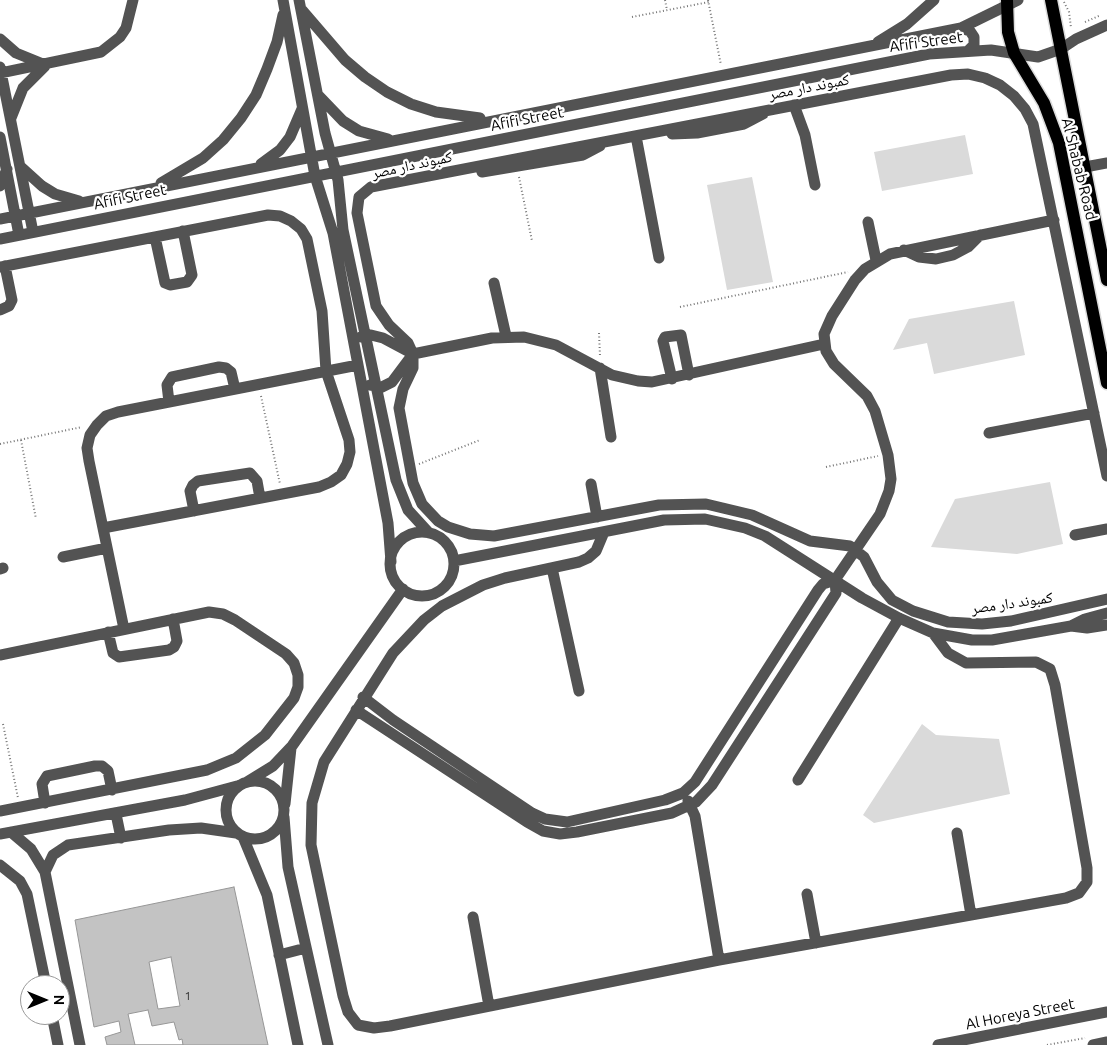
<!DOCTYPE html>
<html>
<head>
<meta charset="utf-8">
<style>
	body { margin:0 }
	#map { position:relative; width:1107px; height:1045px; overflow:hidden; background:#fff; font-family:Ubuntu,sans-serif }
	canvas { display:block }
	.north { position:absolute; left:20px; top:975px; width:50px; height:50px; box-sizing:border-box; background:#fff; border:1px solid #999; border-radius:50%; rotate:90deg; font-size:14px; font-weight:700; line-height:20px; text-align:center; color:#000 }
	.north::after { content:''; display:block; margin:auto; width:18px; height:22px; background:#000; clip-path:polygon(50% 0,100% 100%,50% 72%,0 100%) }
</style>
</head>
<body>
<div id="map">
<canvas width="1107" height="1045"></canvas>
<div class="north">N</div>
</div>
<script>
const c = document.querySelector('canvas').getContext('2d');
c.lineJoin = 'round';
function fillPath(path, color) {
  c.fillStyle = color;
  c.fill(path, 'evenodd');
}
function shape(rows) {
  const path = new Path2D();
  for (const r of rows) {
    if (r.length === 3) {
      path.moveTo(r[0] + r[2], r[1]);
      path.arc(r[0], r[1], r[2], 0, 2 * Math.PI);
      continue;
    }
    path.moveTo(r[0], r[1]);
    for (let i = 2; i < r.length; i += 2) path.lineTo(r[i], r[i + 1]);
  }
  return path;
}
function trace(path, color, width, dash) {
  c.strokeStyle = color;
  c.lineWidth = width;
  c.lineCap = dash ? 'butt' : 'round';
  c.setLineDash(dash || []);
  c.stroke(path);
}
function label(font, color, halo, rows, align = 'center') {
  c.font = font + ' Ubuntu,"Noto Naskh Arabic",sans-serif';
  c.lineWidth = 4.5;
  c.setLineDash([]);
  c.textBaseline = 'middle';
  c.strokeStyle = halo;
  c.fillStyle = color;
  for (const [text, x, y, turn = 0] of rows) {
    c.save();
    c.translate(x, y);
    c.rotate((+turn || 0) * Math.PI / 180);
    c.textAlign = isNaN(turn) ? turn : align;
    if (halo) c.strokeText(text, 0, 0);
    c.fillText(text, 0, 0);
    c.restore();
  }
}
const green = shape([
	[965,135,973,174,882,191,874,152],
	[752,177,773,282,727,290,707,185],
	[1014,301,1025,355,934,374,927,343,893,350,909,319],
	[1050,482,1063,544,1017,554,931,547,955,499],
	[922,724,936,735,999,739,1010,794,874,823,863,815]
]);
const building = shape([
	[234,887,268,1045,107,1045,105,1037,121,1032,119,1021,94,1027,75,920,234,887],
	[171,957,180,1006,158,1009,149,962,171,957],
	[148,1010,152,1026,174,1022,179,1040,182,1039,183,1045,135,1045,128,1014,148,1010]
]);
const path = shape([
	[665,0,667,10],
	[708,0,721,65],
	[1064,2,1069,12,1071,28],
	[632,17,709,2],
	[1085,22,1101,15],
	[519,177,532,241],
	[680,307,848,272],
	[599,333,600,356],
	[261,396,280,484],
	[21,440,36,519],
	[0,444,82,427],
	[419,464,480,440],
	[826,467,878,456],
	[3,724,18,798],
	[1047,1045,1085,1038]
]);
const minor = shape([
	[283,0,315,176,333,233,388,523,391,562],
	[299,0,325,133,338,180,343,230,396,480,408,510,429,533],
	[302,10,345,60,365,77,387,92,411,104,436,112,480,118],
	[961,28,970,31,974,37,974,45,968,51],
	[0,39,16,53,43,64],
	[878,42,907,24,934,0],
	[0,67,33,232],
	[0,73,101,52,120,37,126,28,133,0],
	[319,96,343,121,359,131,388,139],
	[794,105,805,135,815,185],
	[11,118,23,88,45,66],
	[672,134,697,133,744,124,763,114],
	[636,136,659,258],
	[0,137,19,235],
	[261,164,280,150,290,137,302,109],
	[21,167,42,186,55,194,79,201],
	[1085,167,1107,163],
	[482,172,583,155,600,146],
	[161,183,203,158,223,140,241,118,256,95,267,69,277,42,283,15],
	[0,186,7,169],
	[0,219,961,28,1018,0],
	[868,222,876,260],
	[155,237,165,283,170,285,187,282,192,275,183,231],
	[0,239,929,54,991,50,1038,57,1061,49,1076,39,1107,25],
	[904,250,919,257,936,259,953,255,968,247,980,235],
	[0,267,268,215,280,216,291,221,301,229,307,239,322,311,326,371,349,440,350,452,347,464,341,475,331,482,319,487,103,528],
	[494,283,506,336],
	[0,310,9,306,12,300,5,266],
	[361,337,371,335,383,338,413,354,492,338,524,337,556,345,612,375,638,381,652,382,824,344],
	[600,368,611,437],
	[672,379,663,341,665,337,681,335,689,375],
	[370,385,382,387,392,382,413,354],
	[169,402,167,385,172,377,219,367,226,368,231,372,235,389],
	[989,433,1094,413],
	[1107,476,1033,124,1025,109,1014,96,1000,85,985,78,968,74,951,75,371,187,359,197,357,213,376,306,389,325,408,343,413,354,413,368,403,389,399,408,413,483,422,504,438,521,448,527,470,534,494,536,659,505,706,504,752,515,810,541,850,546,864,557,877,582,892,600,913,611,948,622,982,624,1011,621,1107,599],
	[591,484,597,517],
	[194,511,190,491,193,485,198,481,250,473,257,481,260,498],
	[604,532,596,551,588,558,579,562,505,578,483,585,442,606,424,620,393,653,324,762,312,803,311,845,343,996,348,1012,358,1025,374,1028,390,1026,719,960,1066,898,1079,893,1087,882,1087,868,1055,685,1050,669,1036,662,966,663,948,653,933,633],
	[422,564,32],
	[1075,535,1107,529],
	[63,557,107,548],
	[454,561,664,520,705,519,745,528,765,536,862,598,899,618,933,633,972,640,992,640,1071,626,1087,628,1107,625],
	[552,568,579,691],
	[0,569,3,568],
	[1071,626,1085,619,1107,613],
	[124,629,89,461,87,448,90,435,97,425,106,416,118,412,358,365],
	[108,632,113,653,119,657,169,650,174,647,177,641,173,619],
	[0,655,209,612,223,614,235,620,286,654,294,663,298,675,298,687,294,698,265,735,236,758,207,770,0,811],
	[363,697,393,720,532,813,545,819,567,822,665,800,683,793,695,782,818,590,823,584,835,580],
	[356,710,527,822,543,831,560,834,577,832,672,813,696,802,712,785,836,593,835,580,880,514,889,491,891,479,888,455,875,411,867,396,834,364,826,351,824,334,832,316,855,280,865,269,890,254,1054,220],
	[798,780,899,618],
	[255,810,29],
	[247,782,273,766,292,746,403,589],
	[688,801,695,816,719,960],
	[45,803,42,784,47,776,95,766,102,766,108,771,112,790],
	[285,804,291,748],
	[116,814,121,838],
	[284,817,288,867,328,1045],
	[11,832,31,849,45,872],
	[957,833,971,915],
	[0,834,185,800,237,786],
	[243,837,267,895,298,1045],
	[0,865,20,881,27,894,46,985],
	[807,894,816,943],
	[473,917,489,1006],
	[279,955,306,948],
	[52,1015,58,1045],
	[80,1045,45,872,53,855,68,845,169,830,201,828,236,833],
	[938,1045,1107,1012],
	[1093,1045,1107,1042]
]);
const major = shape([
	[1007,0,1008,32,1014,53,1044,103,1059,143,1107,383],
	[1051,0,1107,280]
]);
const numberNames = [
	["1",188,996]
];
const streetNames = [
	["Afifi Street",926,42,-8],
	["كمبوند دار مصر",809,87,-11],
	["Afifi Street",527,119,-11],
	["كمبوند دار مصر",412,165,-12],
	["Al Shabab Road",1079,169,76],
	["Afifi Street",130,197,-12],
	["كمبوند دار مصر",1012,603,-8],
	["Al Horeya Street",1020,1014,-11]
];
fillPath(green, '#dadada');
fillPath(building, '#c3c3c3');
trace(building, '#979797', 1);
trace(major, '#dbdbdb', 15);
trace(path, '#757575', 2, [1, 2.5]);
trace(minor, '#535353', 11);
trace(major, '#000', 12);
label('12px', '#313131', null, numberNames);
label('15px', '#000', '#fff', streetNames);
</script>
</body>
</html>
